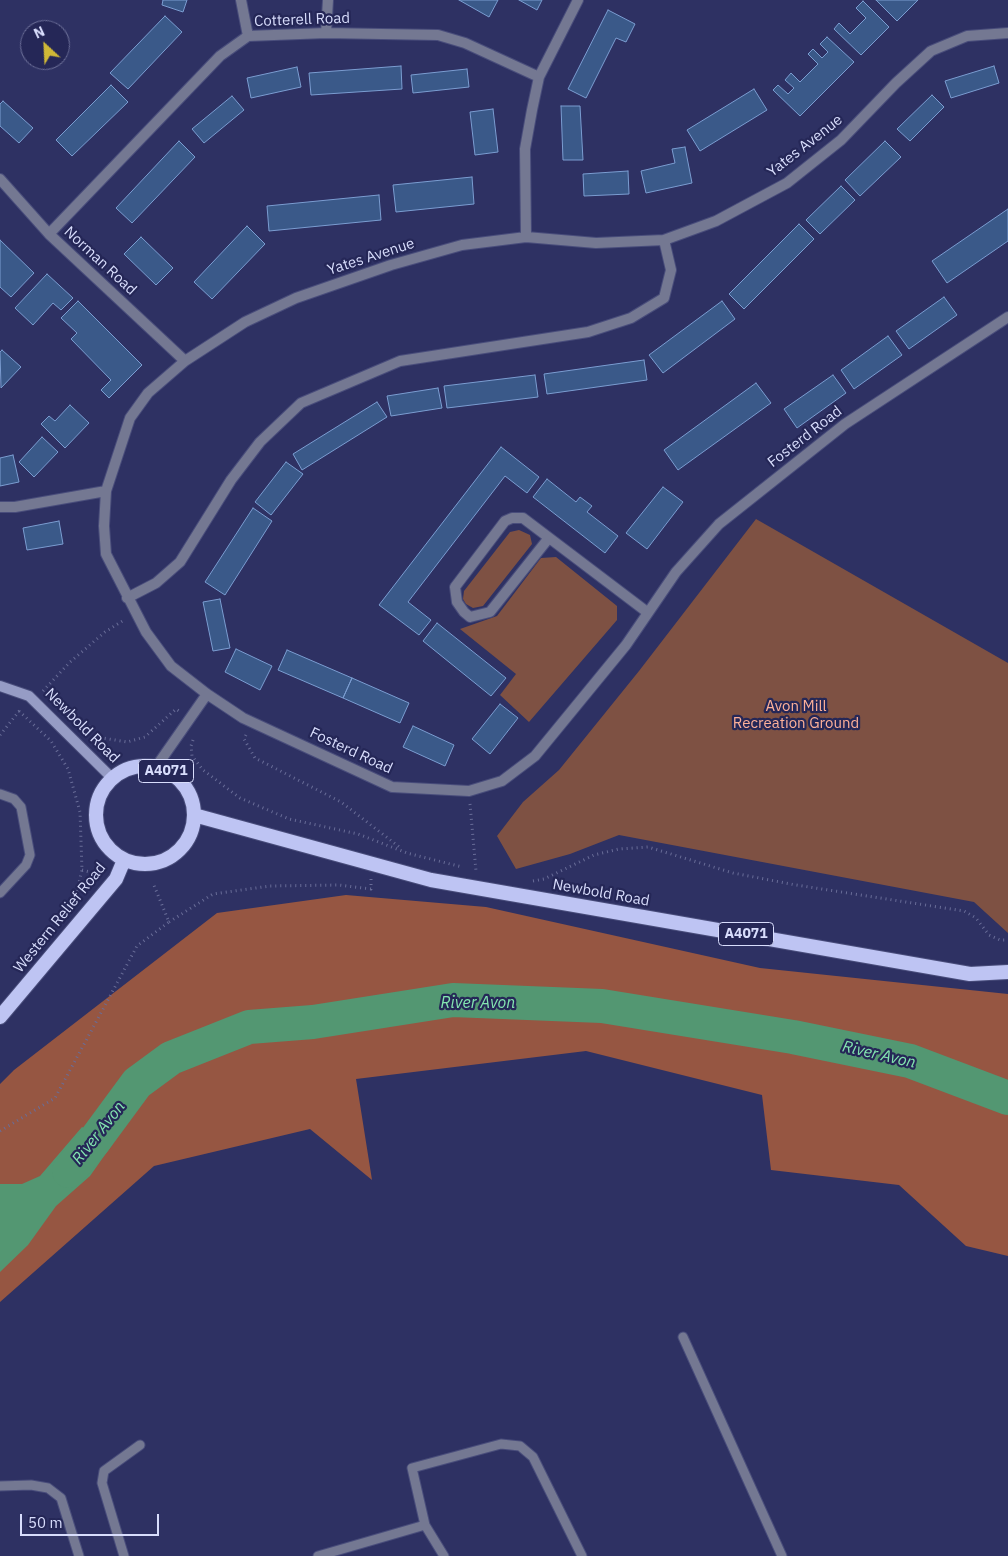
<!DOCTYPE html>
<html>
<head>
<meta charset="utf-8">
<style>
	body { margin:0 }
	#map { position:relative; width:1008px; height:1556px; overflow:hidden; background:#2e3163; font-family:"IBM Plex Sans",sans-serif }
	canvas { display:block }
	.north { position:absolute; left:20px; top:20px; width:50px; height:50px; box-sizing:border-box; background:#252757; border:1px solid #6d7099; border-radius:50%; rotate:335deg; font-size:14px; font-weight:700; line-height:20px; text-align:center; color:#d8ddfc }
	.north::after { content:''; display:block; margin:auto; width:18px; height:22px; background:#cfb837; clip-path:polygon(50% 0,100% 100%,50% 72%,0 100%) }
	.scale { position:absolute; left:20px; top:1514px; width:139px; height:22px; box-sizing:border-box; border:2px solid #d8ddfc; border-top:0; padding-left:6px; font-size:15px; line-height:18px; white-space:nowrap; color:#d8ddfc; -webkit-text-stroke:4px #252757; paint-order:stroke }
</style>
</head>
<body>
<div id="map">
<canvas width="1008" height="1556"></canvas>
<div class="north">N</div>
<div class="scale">50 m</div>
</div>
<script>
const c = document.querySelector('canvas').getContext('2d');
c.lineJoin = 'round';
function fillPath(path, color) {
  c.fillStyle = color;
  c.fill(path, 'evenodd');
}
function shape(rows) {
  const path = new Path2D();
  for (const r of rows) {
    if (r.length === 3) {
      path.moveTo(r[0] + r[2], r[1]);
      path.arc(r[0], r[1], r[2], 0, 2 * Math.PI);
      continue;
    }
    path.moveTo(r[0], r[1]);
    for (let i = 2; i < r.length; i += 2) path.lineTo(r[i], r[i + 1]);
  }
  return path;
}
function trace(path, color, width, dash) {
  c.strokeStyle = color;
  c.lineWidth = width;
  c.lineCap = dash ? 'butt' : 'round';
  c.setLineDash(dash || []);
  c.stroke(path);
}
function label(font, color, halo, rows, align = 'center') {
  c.font = font + ' "IBM Plex Sans",sans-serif';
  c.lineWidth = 4.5;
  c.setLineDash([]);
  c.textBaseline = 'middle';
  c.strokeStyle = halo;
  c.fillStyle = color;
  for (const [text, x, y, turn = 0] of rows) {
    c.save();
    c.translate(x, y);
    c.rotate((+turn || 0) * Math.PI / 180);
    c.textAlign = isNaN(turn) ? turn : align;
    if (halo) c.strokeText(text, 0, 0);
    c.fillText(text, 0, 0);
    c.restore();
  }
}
const green = shape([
	[756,519,1008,663,1008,933,974,902,619,835,570,854,516,869,497,836,523,802,559,770,639,671],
	[519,530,530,535,532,544,483,606,473,608,466,604,463,599,464,591,510,532],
	[556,557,617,606,617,620,529,722,500,695,516,674,460,629,497,616,541,558]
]);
const forest = shape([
	[346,895,486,907,760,968,1008,994,1008,1256,966,1246,899,1185,771,1170,762,1095,586,1051,356,1079,372,1180,310,1129,154,1166,0,1302,0,1084,14,1070,217,913]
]);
const water = shape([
	[82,1127,114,1142,90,1176,56,1206,28,1245,0,1272,0,1184,22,1184,40,1176]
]);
const river = shape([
	[69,1171,95,1140,137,1083,171,1058,249,1027,313,1022,453,1000,602,1006,793,1037,910,1061,1008,1098]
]);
const building = shape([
	[163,0,187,0,183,12,162,5,163,0],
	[459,0,498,0,489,17,459,0],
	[519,0,542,0,537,10,519,0],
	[876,0,918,0,897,21,876,0],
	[863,1,889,27,861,55,834,29,839,23,850,34,866,18,856,8,863,1],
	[608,10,635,24,626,42,616,38,586,98,568,89,608,10],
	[165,16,182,32,128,89,110,73,165,16],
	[827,37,854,62,800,116,773,90,778,85,788,94,794,88,785,80,791,73,800,82,818,64,808,54,813,49,822,58,828,52,820,44,827,37],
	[401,66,402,89,311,95,309,73,401,66],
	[994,66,999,83,951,98,945,81,994,66],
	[297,67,301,87,251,98,247,78,297,67],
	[467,69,469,87,413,93,411,75,467,69],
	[111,85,128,102,72,156,56,140,111,85],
	[754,89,767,110,700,151,687,130,754,89],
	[932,95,944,107,910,141,897,129,932,95],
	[232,96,244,110,204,143,192,129,232,96],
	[3,101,33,128,19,143,0,126,0,104,3,101],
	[561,106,580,106,583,160,563,160,561,106],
	[493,109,498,152,475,155,470,112,493,109],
	[179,141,195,157,132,223,116,208,179,141],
	[885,141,901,157,860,196,845,180,885,141],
	[685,147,692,183,646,193,641,171,675,163,672,149,685,147],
	[628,171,629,194,584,196,583,174,628,171],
	[472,177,474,204,396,212,393,185,472,177],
	[841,186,855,200,820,234,806,220,841,186],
	[379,195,381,220,269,231,267,206,379,195],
	[1008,209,1008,241,947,283,932,261,1008,209],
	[799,224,814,239,744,309,729,294,799,224],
	[247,226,265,244,212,299,194,282,247,226],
	[141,237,173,268,156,285,124,254,141,237],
	[0,240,34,273,11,297,0,287,0,240],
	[47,274,73,298,61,310,53,303,33,325,15,308,47,274],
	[944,297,957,315,909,349,896,331,944,297],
	[78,301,142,365,109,398,101,390,111,380,71,339,77,333,61,318,78,301],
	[722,301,735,319,663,373,649,355,722,301],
	[888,336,902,355,854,389,841,370,888,336],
	[2,350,21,367,1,388,0,352,2,350],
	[644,360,647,380,547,394,544,374,644,360],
	[535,375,538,397,447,408,444,386,535,375],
	[833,375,846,393,797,428,784,409,833,375],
	[756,383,771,403,678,470,664,450,756,383],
	[438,388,442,408,391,416,387,396,438,388],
	[377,402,387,417,302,470,293,454,377,402],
	[70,405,89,423,65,448,41,424,49,416,55,421,70,405],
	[42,437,58,452,34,477,19,462,42,437],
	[501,447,539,477,527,493,505,476,408,602,431,620,419,635,379,605,501,447],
	[13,455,19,482,0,486,0,458,13,455],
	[286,462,303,474,271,515,255,502,286,462],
	[547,479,576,502,580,497,592,506,587,512,618,536,605,553,533,497,547,479],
	[663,487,683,502,647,549,626,533,663,487],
	[253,508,272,521,225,595,205,582,253,508],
	[59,521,63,544,27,550,23,528,59,521],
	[220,599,230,648,213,651,203,602,220,599],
	[437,623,506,678,491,696,423,641,437,623],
	[236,649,272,666,260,690,225,672,236,649],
	[287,650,352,678,343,698,278,670,287,650],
	[352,678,409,703,400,723,343,698,352,678],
	[500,704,518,718,490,754,472,739,500,704],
	[413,726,454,745,445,766,403,747,413,726]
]);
const path = shape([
	[43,691,70,662,105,632,124,620],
	[54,698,103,738,127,742,145,737,176,709,179,711],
	[19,711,51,741,68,769,80,812,82,870,77,891,66,912],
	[0,735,20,710],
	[246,735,244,739,255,758,341,802,402,849],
	[193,740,191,746,192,756,203,770,240,798,289,819,358,834,407,853,462,867],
	[470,804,476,871],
	[82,870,101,875],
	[533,881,544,879,594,855,619,849,648,847,733,873,796,885,964,911,976,918,989,935,1000,940,1008,940],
	[169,922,213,894,270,886,339,885,371,889,371,879],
	[0,1131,55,1098,137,946,169,922,153,883]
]);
const service = shape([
	[0,794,14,799,21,807,30,855,26,865,0,893],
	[683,1337,782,1556],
	[0,1486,31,1485,48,1488,61,1498,79,1556],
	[425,1525,444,1556],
	[124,1556,102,1483,104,1471,140,1445],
	[318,1556,425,1525,412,1468,501,1444,520,1446,533,1457,582,1556]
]);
const minor = shape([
	[241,0,248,36],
	[326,33,328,0],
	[1008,33,967,36,931,51,896,83,841,140,787,183,716,221,664,240,596,243,526,237,462,245,391,265,296,298,245,322,185,361,148,393,130,418,106,491,104,526,106,554,146,632,171,666,207,694,243,718,392,787,469,791,502,781,535,756,626,645,676,572,719,524,845,424,1008,317],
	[0,179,49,234,185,361],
	[49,234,220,56,248,36,326,33,438,35,465,43,539,77],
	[526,237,525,149,532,110,539,77,578,0],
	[0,507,15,507,106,491],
	[548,539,490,612,470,617,464,612,457,602,455,587,505,521,512,518,523,518,647,612],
	[127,598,156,583,180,562,231,480,260,442,301,403,400,361,588,332,631,318,664,298,671,270,664,240],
	[156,767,207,694]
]);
const secondary = shape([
	[0,686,29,696,112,778]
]);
const trunk = shape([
	[145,815,49],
	[194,815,431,880,970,974,1008,972],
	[0,1017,116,879,124,860]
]);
const shields = [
	[166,771,55],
	[746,934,55]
];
const shieldNames = [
	["A4071",166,771],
	["A4071",746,934]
];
const streetNames = [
	["Cotterell Road",302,20,-2],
	["Yates Avenue",805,146,-38],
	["Yates Avenue",371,257,-18],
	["Norman Road",100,261,43],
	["Fosterd Road",805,437,-38],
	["Newbold Road",82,726,45],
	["Fosterd Road",351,751,25],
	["Newbold Road",601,893,10],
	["Western Relief Road",60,918,-51]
];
const parkNames = [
	["Avon Mill",796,707],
	["Recreation Ground",796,724]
];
const waterNames = [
	["River Avon",478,1003],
	["River Avon",879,1055,13],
	["River Avon",99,1133,-52]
];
fillPath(green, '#7e5143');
fillPath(forest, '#965642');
fillPath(water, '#539772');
trace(river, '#539772', 34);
fillPath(building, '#3a5989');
trace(building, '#7b9dd1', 1);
trace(service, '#494d7b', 11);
trace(minor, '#494d7b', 12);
trace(secondary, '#494d7b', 12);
trace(trunk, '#494d7b', 16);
trace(path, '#696d98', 3, [1, 4]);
trace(service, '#747892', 9);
trace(minor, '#747892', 10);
trace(secondary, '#969cc5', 10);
trace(trunk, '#bec4f3', 14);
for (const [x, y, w] of shields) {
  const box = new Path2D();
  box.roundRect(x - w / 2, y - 11.5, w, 23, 4);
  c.fillStyle = '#252757';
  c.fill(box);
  trace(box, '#d8ddfc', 1);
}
label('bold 14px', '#d8ddfc', null, shieldNames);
label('15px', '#d8ddfc', '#252757', streetNames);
label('15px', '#fdb098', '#252757', parkNames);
label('italic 16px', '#84e6b0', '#252757', waterNames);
</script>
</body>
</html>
